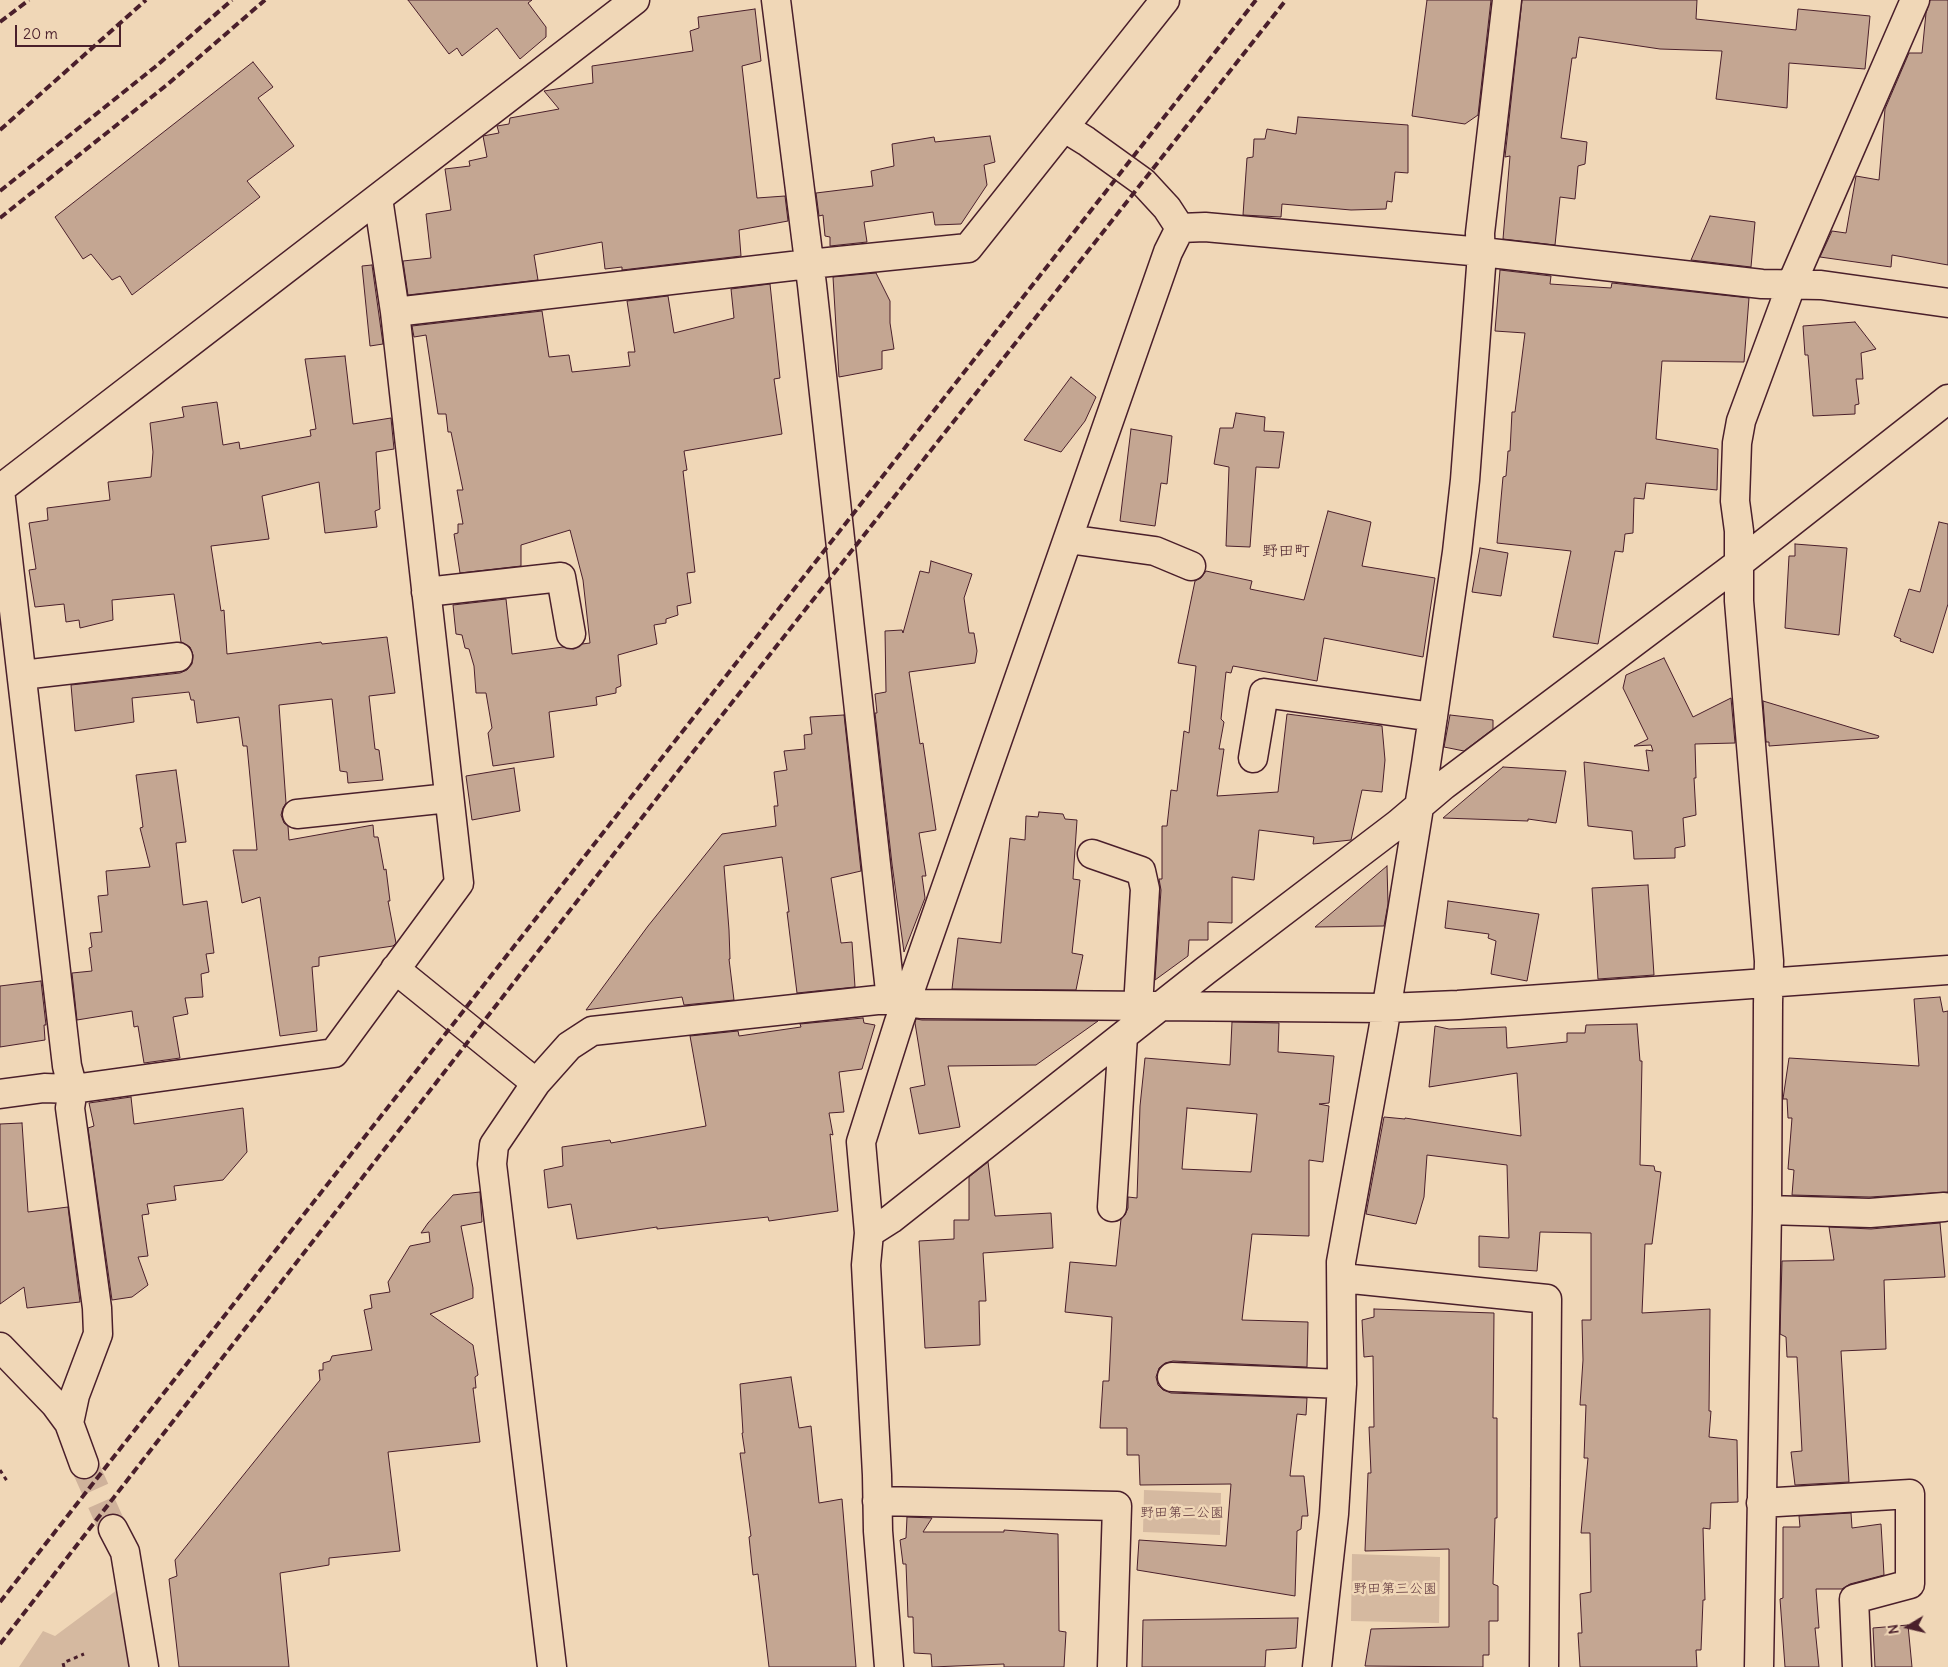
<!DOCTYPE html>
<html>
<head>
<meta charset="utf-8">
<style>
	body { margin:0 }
	#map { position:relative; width:1948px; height:1667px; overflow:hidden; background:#f0d7b7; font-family:Delius,sans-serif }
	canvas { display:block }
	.north { position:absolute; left:1883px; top:1602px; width:50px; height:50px; -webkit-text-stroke:4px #f0d7b7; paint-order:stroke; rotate:261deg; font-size:14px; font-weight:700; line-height:20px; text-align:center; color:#4a1f2b }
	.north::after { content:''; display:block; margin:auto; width:18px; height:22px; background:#4a1f2b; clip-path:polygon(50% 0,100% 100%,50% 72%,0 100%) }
	.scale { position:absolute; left:15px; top:25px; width:106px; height:22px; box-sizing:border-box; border:2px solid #4a1f2b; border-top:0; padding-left:6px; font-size:15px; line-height:18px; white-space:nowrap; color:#4a1f2b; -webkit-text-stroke:4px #f0d7b7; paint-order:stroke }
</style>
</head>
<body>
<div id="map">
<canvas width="1948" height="1667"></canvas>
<div class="north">N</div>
<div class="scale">20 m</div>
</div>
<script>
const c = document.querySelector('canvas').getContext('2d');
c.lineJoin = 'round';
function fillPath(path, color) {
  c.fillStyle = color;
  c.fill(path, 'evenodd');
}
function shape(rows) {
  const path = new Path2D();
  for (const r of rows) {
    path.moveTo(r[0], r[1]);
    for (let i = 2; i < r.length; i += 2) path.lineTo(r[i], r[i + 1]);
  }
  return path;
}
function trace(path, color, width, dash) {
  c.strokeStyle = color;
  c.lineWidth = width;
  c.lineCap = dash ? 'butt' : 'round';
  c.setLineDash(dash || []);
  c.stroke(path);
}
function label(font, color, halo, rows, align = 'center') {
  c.font = font + ' Delius,"Klee One",sans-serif';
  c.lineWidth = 5;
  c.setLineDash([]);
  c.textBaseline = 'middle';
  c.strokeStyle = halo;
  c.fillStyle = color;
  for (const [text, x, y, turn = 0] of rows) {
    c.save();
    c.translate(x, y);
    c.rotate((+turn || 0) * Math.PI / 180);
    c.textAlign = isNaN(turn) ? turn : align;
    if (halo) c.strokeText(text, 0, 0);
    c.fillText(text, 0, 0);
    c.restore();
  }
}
const green = shape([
	[1144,1490,1221,1493,1220,1535,1143,1532],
	[1352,1554,1440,1557,1439,1623,1351,1621],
	[121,1587,129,1648,129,1667,19,1667,43,1631,55,1636]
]);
const building = shape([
	[408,0,532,0,528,3,546,27,546,37,520,59,497,28,462,56,457,48,449,54,408,0],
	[1427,0,1491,0,1478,115,1465,124,1412,116,1427,0],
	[1522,0,1697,0,1696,19,1796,30,1798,9,1870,16,1865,69,1789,63,1787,108,1716,99,1722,51,1660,49,1579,37,1576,58,1572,58,1561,138,1587,142,1585,164,1578,166,1575,199,1560,197,1555,245,1503,239,1510,156,1505,157,1522,0],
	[1930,0,1948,0,1948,265,1892,255,1891,267,1820,257,1832,231,1846,233,1856,176,1879,180,1885,109,1909,53,1922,53,1926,13,1930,0],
	[755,9,761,61,742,66,757,198,785,196,788,221,739,230,741,256,622,270,622,267,605,269,602,242,534,255,538,280,408,295,403,261,431,258,426,214,451,210,445,169,470,166,469,161,487,157,483,136,499,133,497,126,509,124,510,118,559,109,544,91,593,83,592,66,693,51,690,31,699,28,698,17,755,9],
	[253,62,273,87,258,98,294,146,247,181,260,197,132,295,120,276,112,280,91,254,83,259,55,217,253,62],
	[1298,117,1408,125,1408,173,1395,172,1392,202,1387,201,1386,209,1351,210,1282,204,1281,217,1243,215,1247,158,1253,157,1254,139,1265,139,1267,129,1296,134,1298,117],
	[990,136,995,162,984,165,987,185,961,224,935,225,933,212,864,222,867,242,830,246,830,237,825,236,823,215,819,216,816,193,873,186,871,171,894,166,892,144,934,137,935,142,990,136],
	[1710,216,1755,222,1751,267,1691,260,1710,216],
	[372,265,383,344,370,346,362,266,372,265],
	[1500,270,1551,276,1550,284,1611,288,1612,283,1749,298,1744,362,1662,361,1656,439,1718,449,1717,490,1646,483,1644,499,1634,498,1633,533,1625,534,1623,552,1615,551,1598,644,1553,637,1571,551,1497,543,1503,477,1506,476,1508,451,1510,451,1512,412,1515,412,1525,333,1495,331,1500,270],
	[876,273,890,301,890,323,894,349,882,351,882,369,839,377,833,277,876,273],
	[770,284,780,378,774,379,782,434,684,451,687,470,683,471,695,572,687,573,691,603,677,606,678,615,666,619,666,623,654,625,657,644,618,655,621,686,616,688,616,693,596,697,597,705,549,712,554,757,493,766,488,733,492,728,486,693,476,693,474,666,469,649,465,648,462,635,456,634,453,605,506,599,512,654,563,647,574,649,582,644,590,643,583,580,570,530,521,545,521,566,460,573,454,534,458,533,458,524,463,524,457,490,463,490,451,432,448,432,446,414,438,414,426,335,414,337,412,326,542,311,549,357,569,355,572,372,630,366,628,352,635,352,627,301,668,296,674,333,734,318,731,289,770,284],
	[1855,322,1876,349,1861,353,1863,379,1856,379,1859,404,1855,405,1855,414,1813,416,1808,355,1805,355,1803,326,1855,322],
	[345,356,353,424,391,418,394,449,376,452,380,509,375,511,377,527,325,533,319,482,262,496,269,539,211,546,221,611,224,610,227,654,321,642,322,644,387,637,395,693,369,696,375,749,379,750,383,780,348,783,347,772,340,771,332,699,279,705,286,803,283,808,281,815,284,823,288,826,289,840,373,825,374,837,378,837,384,870,386,869,390,901,388,901,396,943,393,946,319,957,319,966,312,967,317,1031,280,1036,260,897,242,903,233,850,257,850,247,746,243,746,239,717,197,723,194,700,191,700,189,692,132,698,134,722,75,731,71,685,180,673,187,670,192,664,193,655,190,647,181,642,174,594,112,600,113,620,80,628,79,620,66,622,64,604,35,607,29,570,36,569,29,523,48,520,47,508,110,500,108,482,151,477,153,452,150,423,184,417,182,407,217,402,223,445,239,442,240,449,311,436,310,430,316,429,305,359,345,356],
	[1071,377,1096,397,1085,421,1061,452,1024,440,1071,377],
	[1236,413,1265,417,1264,431,1284,432,1279,468,1256,467,1250,547,1226,546,1229,467,1214,464,1220,428,1233,428,1236,413],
	[1131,429,1172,436,1167,484,1161,483,1155,526,1120,521,1131,429],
	[1328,511,1371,522,1362,566,1435,578,1423,657,1324,638,1317,681,1233,666,1231,673,1226,672,1221,719,1224,722,1219,749,1224,749,1217,796,1278,792,1287,714,1382,726,1385,760,1382,792,1362,790,1351,840,1313,844,1314,837,1259,830,1254,880,1232,877,1232,923,1208,922,1208,940,1189,940,1188,956,1155,980,1161,890,1159,879,1162,879,1162,826,1167,826,1171,790,1177,791,1184,731,1189,733,1196,666,1178,663,1195,581,1201,578,1206,571,1252,581,1250,589,1304,600,1328,511],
	[1939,522,1948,524,1948,604,1933,653,1900,641,1901,639,1894,636,1909,589,1920,592,1939,522],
	[1795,544,1847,548,1839,635,1785,628,1789,556,1795,556,1795,544],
	[1480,548,1508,553,1501,596,1472,592,1480,548],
	[931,561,972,574,964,598,969,633,974,633,977,651,975,663,909,672,920,744,923,743,936,830,919,833,926,876,922,876,925,898,904,952,892,864,875,713,877,713,875,694,886,692,885,631,902,630,903,633,920,571,929,573,931,561],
	[1664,658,1693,717,1731,698,1735,743,1695,744,1696,778,1694,778,1696,815,1683,818,1685,846,1675,848,1675,858,1634,859,1632,831,1588,826,1584,762,1649,771,1646,750,1653,751,1651,745,1634,746,1648,739,1623,688,1626,675,1664,658],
	[1763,701,1879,736,1878,738,1769,746,1769,742,1766,742,1763,701],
	[844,715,861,871,831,878,841,943,852,942,855,987,797,993,787,912,789,912,782,857,724,866,729,930,730,959,729,959,734,1000,684,1005,682,997,586,1010,648,926,722,834,776,826,774,806,778,806,774,772,787,770,784,751,805,749,804,735,812,734,810,717,844,715],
	[1450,715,1493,720,1493,729,1464,751,1444,747,1450,715],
	[1503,767,1566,771,1556,823,1528,819,1528,821,1443,818,1503,767],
	[514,768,520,811,472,820,466,776,514,768],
	[176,770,186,842,176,843,183,905,207,901,214,953,206,954,209,972,201,974,203,997,185,998,188,1014,173,1017,180,1058,144,1063,138,1026,134,1027,132,1011,77,1020,72,973,92,971,89,948,92,947,90,933,102,932,98,896,108,895,106,871,150,867,140,828,143,827,136,775,176,770],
	[1039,812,1063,814,1065,819,1077,820,1073,879,1080,880,1072,953,1083,955,1076,990,952,989,958,938,1001,943,1010,838,1025,840,1026,816,1038,817,1039,812],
	[1387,866,1388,904,1384,926,1315,927,1387,866],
	[1648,885,1654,975,1598,979,1592,888,1648,885],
	[1448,901,1539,914,1527,981,1491,974,1496,941,1488,938,1489,934,1445,928,1448,901],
	[41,981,46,1025,44,1025,45,1040,0,1047,0,986,41,981],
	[1940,997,1943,1012,1948,1011,1948,1192,1870,1197,1792,1195,1794,1170,1788,1169,1792,1118,1788,1118,1787,1099,1783,1099,1789,1058,1919,1066,1914,999,1940,997],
	[863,1018,864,1023,875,1025,862,1069,839,1072,844,1112,829,1113,833,1135,830,1134,838,1211,769,1221,768,1217,657,1229,657,1227,577,1239,571,1204,548,1208,544,1170,563,1166,562,1147,610,1140,611,1143,706,1126,690,1036,738,1031,739,1036,801,1027,800,1024,863,1018],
	[916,1019,922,1020,1098,1021,1036,1065,948,1066,960,1127,919,1134,910,1088,925,1085,915,1023,916,1019],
	[1232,1022,1279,1023,1278,1052,1334,1056,1329,1103,1319,1104,1329,1106,1323,1162,1309,1160,1309,1236,1252,1234,1242,1320,1308,1322,1307,1367,1173,1361,1165,1363,1159,1368,1156,1377,1158,1385,1163,1390,1171,1393,1307,1398,1306,1415,1297,1414,1290,1476,1304,1476,1308,1516,1302,1516,1301,1529,1297,1531,1295,1596,1137,1570,1139,1540,1226,1546,1231,1484,1140,1485,1139,1455,1127,1455,1127,1428,1100,1428,1103,1381,1109,1381,1112,1317,1065,1312,1070,1262,1116,1266,1121,1219,1125,1215,1128,1208,1128,1197,1137,1198,1140,1106,1145,1058,1230,1065,1232,1022],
	[1187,1108,1257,1114,1251,1172,1182,1169,1187,1108],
	[1637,1024,1640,1061,1642,1061,1640,1165,1654,1166,1655,1171,1661,1172,1652,1244,1645,1244,1642,1313,1710,1309,1709,1411,1711,1411,1709,1437,1737,1440,1738,1502,1711,1503,1710,1529,1703,1528,1705,1600,1703,1600,1701,1650,1696,1650,1697,1667,1580,1667,1578,1633,1582,1633,1580,1594,1591,1592,1590,1533,1581,1533,1588,1458,1584,1458,1586,1405,1580,1405,1583,1360,1582,1320,1591,1320,1591,1233,1540,1232,1537,1271,1479,1267,1479,1236,1509,1238,1507,1165,1427,1155,1424,1197,1416,1224,1366,1214,1384,1117,1405,1119,1405,1118,1521,1136,1517,1073,1429,1087,1435,1026,1449,1029,1506,1027,1507,1048,1567,1042,1567,1033,1585,1033,1586,1025,1637,1024],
	[131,1097,134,1124,243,1108,247,1152,223,1180,174,1186,176,1200,147,1204,149,1214,142,1215,148,1256,138,1257,148,1285,132,1297,112,1300,88,1128,94,1126,89,1103,131,1097],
	[22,1123,28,1212,68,1207,80,1302,27,1308,24,1287,0,1304,0,1124,22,1123],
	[988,1162,995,1216,1051,1213,1053,1248,983,1253,986,1301,979,1301,980,1345,925,1348,919,1241,954,1239,954,1220,969,1220,969,1177,988,1162],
	[480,1192,482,1222,461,1226,473,1288,473,1298,430,1314,473,1345,478,1375,475,1377,476,1388,473,1388,480,1442,388,1452,400,1551,329,1558,329,1565,280,1573,289,1667,179,1667,169,1579,177,1576,175,1560,320,1380,319,1370,323,1370,323,1363,330,1361,332,1356,372,1350,364,1310,372,1308,370,1295,390,1292,388,1282,410,1246,430,1242,429,1232,421,1233,428,1223,453,1195,480,1192],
	[1940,1223,1945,1277,1884,1280,1886,1349,1841,1351,1849,1482,1795,1485,1791,1452,1802,1451,1797,1357,1787,1357,1786,1337,1780,1334,1782,1261,1834,1260,1829,1227,1871,1229,1940,1223],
	[1374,1309,1494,1313,1493,1418,1497,1418,1497,1518,1495,1518,1493,1584,1498,1586,1498,1621,1489,1621,1489,1655,1483,1655,1483,1667,1365,1666,1371,1629,1449,1627,1449,1549,1365,1551,1368,1473,1371,1473,1369,1427,1374,1427,1373,1356,1364,1357,1362,1320,1374,1317,1374,1309],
	[791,1377,799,1428,811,1426,819,1503,842,1499,856,1667,769,1667,758,1574,753,1575,749,1537,751,1536,740,1453,745,1453,742,1433,743,1433,740,1384,791,1377],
	[1851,1513,1852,1528,1881,1524,1884,1575,1850,1584,1842,1589,1816,1589,1819,1628,1815,1628,1819,1667,1785,1667,1780,1599,1783,1598,1783,1527,1800,1527,1799,1516,1851,1513],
	[907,1517,932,1518,923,1532,1004,1532,1004,1530,1058,1534,1059,1631,1066,1632,1064,1667,1004,1667,1004,1664,932,1667,931,1654,914,1653,913,1617,908,1617,906,1564,903,1564,900,1540,906,1538,907,1517],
	[1298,1618,1296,1648,1266,1650,1265,1667,1142,1667,1143,1620,1298,1618],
	[1908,1625,1912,1667,1875,1667,1873,1628,1908,1625]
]);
const streetTunnel = shape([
	[84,1464,113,1529]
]);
const path = shape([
	[0,1470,7,1481],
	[64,1667,63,1663,84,1654]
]);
const street = shape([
	[776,0,812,285,891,1000],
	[1065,128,1086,141,1143,182,1167,208,1180,228],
	[395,312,809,264,968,248,1165,0],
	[0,489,635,0],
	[0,490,67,1066,73,1089,70,1108,97,1308,98,1334,75,1395,69,1423],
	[1068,539,1155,551,1191,566],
	[426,592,561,577,571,634],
	[22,675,178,657],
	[1253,758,1264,693,1433,717],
	[297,814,449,798],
	[1092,854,1141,871,1145,889,1138,1007],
	[395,969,536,1083],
	[0,1094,44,1088,73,1089,334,1053,459,883,395,312,378,198],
	[1112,1207,1123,1036],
	[1767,1210,1870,1213,1944,1207],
	[869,1233,861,1142,899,1022,1140,332,1168,252,1180,228,1205,227,1482,252,1762,284,1821,285,1948,303],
	[1342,1278,1547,1299,1544,1667],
	[0,1347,55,1404,69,1423,84,1464],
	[1172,1377,1342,1384],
	[877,1501,1117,1506,1112,1667],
	[1761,1503,1910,1494,1910,1584,1854,1599,1857,1667],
	[113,1529,125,1552,144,1667],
	[552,1667,492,1164,494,1145,536,1083,569,1046,592,1031,877,1000,891,1000,922,1004,1386,1008,1458,1005,1948,970],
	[889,1667,878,1531,877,1475,866,1265,869,1233,891,1219,1205,971,1398,824,1444,785,1738,564,1948,399],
	[1317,1667,1334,1514,1342,1384,1341,1262,1383,1030,1426,764,1457,552,1465,480,1481,267,1480,233,1507,0],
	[1759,1667,1767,1210,1768,1004,1769,961,1739,601,1739,531,1735,501,1737,443,1741,421,1792,283,1915,0]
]);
const rail = shape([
	[0,22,29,0],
	[0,130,146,0],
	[0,191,155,67,232,0],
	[0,218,168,84,265,0],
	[0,1602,1256,0],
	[0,1644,693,752,1286,0]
]);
const parkNames = [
	["野田第二公園",1182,1513],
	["野田第三公園",1395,1589]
];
const quarterNames = [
	["野田町",1286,551]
];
fillPath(green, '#d5b9a0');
fillPath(building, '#c4a692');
trace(building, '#4a1f2b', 1);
trace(streetTunnel, '#cfb29b', 28, [28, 14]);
trace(street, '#4a1f2b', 31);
trace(path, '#4a1f2b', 3, [4, 4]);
trace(street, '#f0d7b7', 28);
trace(rail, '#4a1f2b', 4, [8, 4]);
label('14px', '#5f363d', '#f0d7b7', parkNames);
label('16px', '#4a1f2b', '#f0d7b7', quarterNames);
</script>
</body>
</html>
